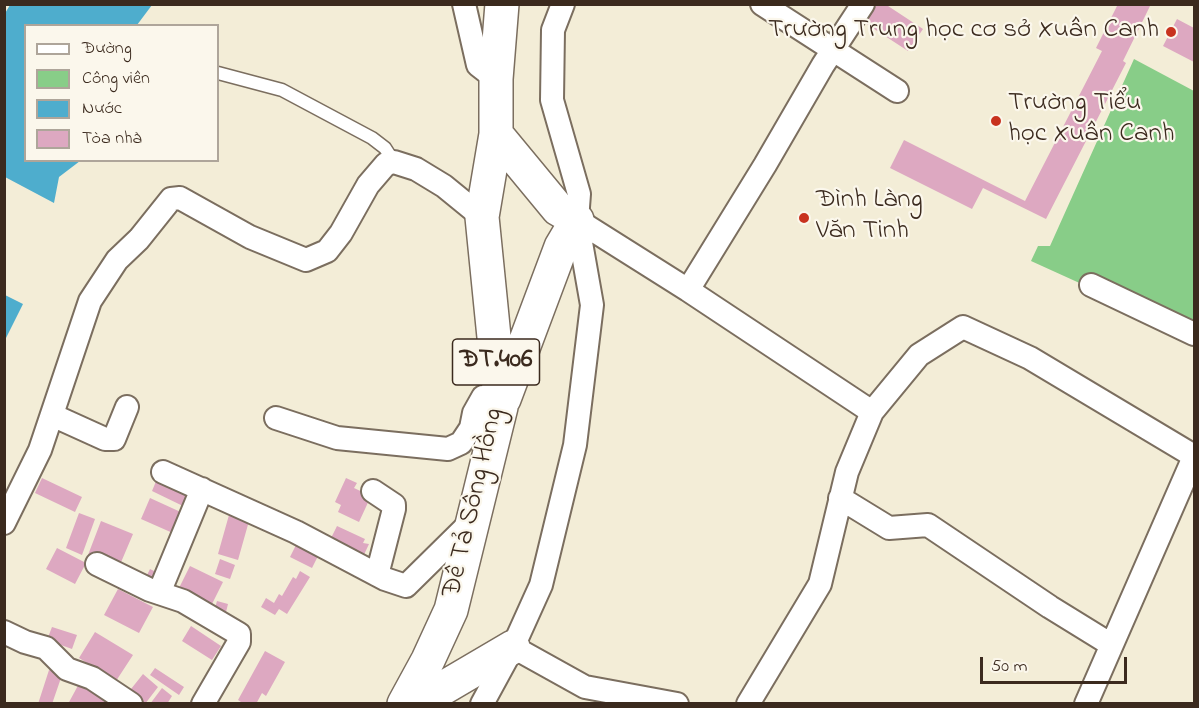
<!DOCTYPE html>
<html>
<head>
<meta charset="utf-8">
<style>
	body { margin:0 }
	#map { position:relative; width:1199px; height:708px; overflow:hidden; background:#f3edd7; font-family:"Indie Flower",sans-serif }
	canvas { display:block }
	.frame { position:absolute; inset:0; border:6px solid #3b2a1e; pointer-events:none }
	.legend { position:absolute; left:24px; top:24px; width:195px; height:138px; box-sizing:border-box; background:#fbf7ec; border:2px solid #aea59a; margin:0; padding:8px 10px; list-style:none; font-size:18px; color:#3b2a1e }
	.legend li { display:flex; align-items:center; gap:12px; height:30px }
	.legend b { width:30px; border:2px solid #aea59a }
	.scale { position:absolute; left:980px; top:657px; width:147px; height:27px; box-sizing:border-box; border:3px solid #3b2a1e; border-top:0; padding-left:8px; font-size:18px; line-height:21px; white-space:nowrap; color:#3b2a1e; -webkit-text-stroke:4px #fbf7ec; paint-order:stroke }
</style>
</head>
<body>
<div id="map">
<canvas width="1199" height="708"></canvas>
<div class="frame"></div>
<ul class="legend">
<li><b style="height:8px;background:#fff"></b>Đường</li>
<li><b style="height:16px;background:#88cd88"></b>Công viên</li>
<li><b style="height:16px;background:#4eadcd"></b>Nước</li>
<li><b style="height:16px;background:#dda8c1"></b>Tòa nhà</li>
</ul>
<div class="scale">50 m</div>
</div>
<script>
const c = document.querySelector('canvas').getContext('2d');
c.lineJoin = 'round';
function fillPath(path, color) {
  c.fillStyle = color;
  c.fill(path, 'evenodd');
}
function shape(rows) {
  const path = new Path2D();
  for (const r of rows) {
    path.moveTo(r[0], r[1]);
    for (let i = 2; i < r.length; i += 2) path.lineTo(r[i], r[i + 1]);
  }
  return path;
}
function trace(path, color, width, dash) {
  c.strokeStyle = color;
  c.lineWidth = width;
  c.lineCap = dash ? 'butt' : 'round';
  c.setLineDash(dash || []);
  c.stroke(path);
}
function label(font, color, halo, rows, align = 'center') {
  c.font = font + ' "Indie Flower",sans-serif';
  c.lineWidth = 4.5;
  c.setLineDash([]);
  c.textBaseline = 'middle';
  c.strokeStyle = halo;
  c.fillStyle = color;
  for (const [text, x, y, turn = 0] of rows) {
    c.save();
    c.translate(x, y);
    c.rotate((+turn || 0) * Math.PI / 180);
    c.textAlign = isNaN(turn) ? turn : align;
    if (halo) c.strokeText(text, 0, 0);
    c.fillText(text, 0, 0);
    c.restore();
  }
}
const green = shape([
	[1134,59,1194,91,1194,335,1031,261,1038,246,1050,246]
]);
const water = shape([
	[10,5,152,5,137,25,26,26,26,160,80,161,59,177,54,203,5,177,4,15],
	[5,295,23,304,5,340]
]);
const building = shape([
	[877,4,885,4,923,29,908,51,865,23],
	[1118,4,1151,4,1123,61,1126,63,1046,219,983,188,972,209,890,168,904,140,1025,201,1102,51,1096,48],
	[1177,19,1194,28,1194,62,1163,46],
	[42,478,82,497,75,512,35,493],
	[346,478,357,483,354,488,371,496,359,522,338,512,341,505,335,502],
	[157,479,191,496,185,507,152,491],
	[150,498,185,514,175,534,141,519],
	[79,513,95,519,82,555,66,548],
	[229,515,249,521,238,560,218,554],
	[101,521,133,534,119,567,88,555],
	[337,526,365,539,363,543,369,544,361,561,331,538],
	[300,537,320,552,312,568,290,557],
	[57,548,86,563,75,584,46,569],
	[220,559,235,565,230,579,215,574],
	[190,566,223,582,211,606,178,590],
	[150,569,164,576,143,583],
	[300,571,310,577,287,614,279,609,275,615,261,607,266,598,274,603,279,594,282,596,293,577,296,579],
	[118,589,153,607,139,633,104,615],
	[217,601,228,604,225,616,214,612],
	[191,626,221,646,212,660,182,641],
	[52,627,77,635,72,649,47,640],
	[95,632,133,655,116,681,79,658],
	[265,651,285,662,266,696,262,693,256,704,244,704,238,700],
	[155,668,184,687,179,695,150,675],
	[49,670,62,675,52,704,38,704],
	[143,674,158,687,145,704,139,704,127,694],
	[81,680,109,695,104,704,68,704],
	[162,688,172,696,167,704,150,704]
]);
const service = shape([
	[218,73,282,90,372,138,385,148,394,162]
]);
const minor = shape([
	[464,4,478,65,496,79],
	[762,4,897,91],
	[577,220,688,290,872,412],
	[1091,285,1194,334],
	[688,290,765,165,823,65,863,4],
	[52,415,105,439,114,439,127,407],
	[276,418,337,438,448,449,461,443,471,428,474,413,483,397,491,397,501,407],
	[163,472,296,532,385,579,406,586,472,521],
	[373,491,394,505,394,509,377,575],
	[840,498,889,528,928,525,1050,607,1110,644],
	[4,523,40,450,90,301,117,260,139,239,171,199,180,198,250,237,306,260,327,251,341,233,368,185,386,164,394,162,416,169,444,186,482,217],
	[97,564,150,590,183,601,239,634,239,642,203,704],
	[159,593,202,489],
	[4,632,25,642,46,648,67,669,92,678,131,704],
	[513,647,585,687,677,704],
	[482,704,513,647,541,585,575,445,592,305,577,220,579,194,552,100,553,30,563,4],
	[748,704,820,584,847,472,872,412,919,355,963,327,1030,358,1194,456],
	[1086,704,1194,457]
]);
const primary = shape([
	[496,134,558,209,577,220,561,247,504,399],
	[404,704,428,660,451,610,501,407,482,217,496,134,496,79,502,4],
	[416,704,513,647]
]);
const markers = [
	[1171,32,6,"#c8321e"],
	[996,121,6,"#c8321e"],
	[804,218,6,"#c8321e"]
];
const shields = [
	[496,362,87]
];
const shieldNames = [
	["ĐT.406",496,362]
];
const poiNames = [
	["Trường Trung học cơ sở Xuân Canh",1159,32,"right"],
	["Trường Tiểu",1008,105],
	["học Xuân Canh",1008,136],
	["Đình Làng",816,202],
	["Văn Tinh",816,233]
];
const streetNames = [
	["Đê Tả Sông Hồng",475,503,-77]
];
fillPath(green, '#88cd88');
fillPath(water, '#4eadcd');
fillPath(building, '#dda8c1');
trace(service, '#7b6e5f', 15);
trace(minor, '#7b6e5f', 26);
trace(primary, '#7b6e5f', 36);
trace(service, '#fff', 12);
trace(minor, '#fff', 22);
trace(primary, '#fff', 33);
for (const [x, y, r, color] of markers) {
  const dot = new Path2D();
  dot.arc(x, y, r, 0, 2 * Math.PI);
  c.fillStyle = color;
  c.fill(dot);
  trace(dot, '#fbf7ec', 2);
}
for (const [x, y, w] of shields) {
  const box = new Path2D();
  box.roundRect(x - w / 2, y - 23, w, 46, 4.5);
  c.fillStyle = '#fbf7ec';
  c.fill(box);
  trace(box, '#3b2a1e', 1.5);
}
label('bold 26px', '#3b2a1e', null, shieldNames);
label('27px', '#3b2a1e', '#fbf7ec', poiNames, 'left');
label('27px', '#3b2a1e', '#fbf7ec', streetNames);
</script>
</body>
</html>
